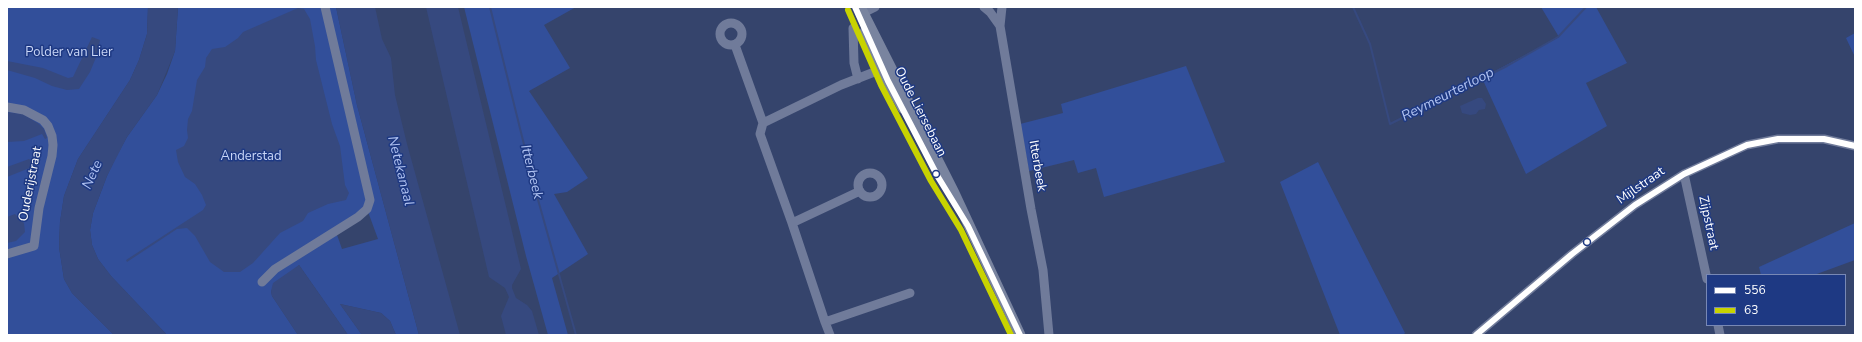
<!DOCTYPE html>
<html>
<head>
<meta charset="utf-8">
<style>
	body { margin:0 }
	#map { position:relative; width:1862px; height:342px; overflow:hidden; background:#35446c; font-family:"Nunito Sans",sans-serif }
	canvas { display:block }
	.frame { position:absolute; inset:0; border:8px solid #fff; pointer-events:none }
	.legend { position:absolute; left:1706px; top:274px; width:140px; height:52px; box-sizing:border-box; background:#1e3983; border:1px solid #7888b5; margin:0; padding:5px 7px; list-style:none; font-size:12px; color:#fff }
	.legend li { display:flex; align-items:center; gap:8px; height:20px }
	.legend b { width:20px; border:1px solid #7888b5 }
</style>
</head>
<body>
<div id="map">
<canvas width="1862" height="342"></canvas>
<div class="frame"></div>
<ul class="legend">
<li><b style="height:5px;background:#fff"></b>556</li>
<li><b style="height:5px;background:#c8d300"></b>63</li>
</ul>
</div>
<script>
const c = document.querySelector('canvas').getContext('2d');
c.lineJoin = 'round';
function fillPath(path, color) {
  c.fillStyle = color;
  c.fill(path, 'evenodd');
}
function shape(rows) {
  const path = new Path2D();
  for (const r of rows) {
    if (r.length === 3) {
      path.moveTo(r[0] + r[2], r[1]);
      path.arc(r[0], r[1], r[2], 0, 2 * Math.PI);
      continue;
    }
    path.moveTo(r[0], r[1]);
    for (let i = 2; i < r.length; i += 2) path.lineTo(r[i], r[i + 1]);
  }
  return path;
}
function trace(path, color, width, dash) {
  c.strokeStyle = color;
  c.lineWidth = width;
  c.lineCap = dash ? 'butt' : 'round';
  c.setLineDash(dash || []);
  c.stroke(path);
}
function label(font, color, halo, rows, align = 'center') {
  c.font = font + ' "Nunito Sans",sans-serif';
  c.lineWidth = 3;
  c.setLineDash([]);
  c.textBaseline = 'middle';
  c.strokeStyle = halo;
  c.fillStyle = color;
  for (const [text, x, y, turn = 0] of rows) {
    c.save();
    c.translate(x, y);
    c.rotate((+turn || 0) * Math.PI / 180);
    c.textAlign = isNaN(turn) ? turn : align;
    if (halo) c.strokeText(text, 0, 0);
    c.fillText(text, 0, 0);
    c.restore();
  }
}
const green = shape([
	[7,7,148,7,147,34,139,60,130,80,78,159,64,196,60,222,59,247,64,279,72,293,114,335,7,335],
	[178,7,336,7,357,105,419,335,396,335,390,321,381,313,340,304,362,335,348,335,299,265,271,291,272,296,298,335,167,335,111,276,98,259,92,245,90,230,93,213,107,176,116,157,127,137,157,95,167,74,175,51],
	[367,209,378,239,342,249,336,232],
	[464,7,576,7,544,25,570,68,529,91,588,178,567,192,554,194,588,254,552,278,568,335,548,335,526,256],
	[1541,7,1596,7,1627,63,1586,83,1607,126,1526,174,1482,78,1559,37],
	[1855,33,1855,57,1846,38],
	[1186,66,1225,162,1104,197,1096,168,1078,173,1074,160,1029,171,1020,124,1063,113,1061,104],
	[1318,162,1405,333,1403,335,1340,335,1280,182],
	[1855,223,1855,260,1814,275,1761,275,1759,267]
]);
const water = shape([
	[148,7,178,7,175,51,157,95,127,137,107,176,93,213,90,230,92,245,98,259,111,276,167,335,114,335,72,293,64,279,59,247,60,222,64,196,78,159,130,80,139,60,147,34],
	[336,7,375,7,382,39,391,58,395,95,407,144,460,335,419,335,357,105],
	[426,7,458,7,521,269,512,285,512,288,516,298,527,305,532,311,539,335,506,335,501,316,509,297,505,288,489,277],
	[298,8,304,9,310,19,315,46,316,60,332,124,340,146,345,185,349,193,346,200,328,204,308,213,303,221,280,233,253,263,240,272,224,272,210,262,195,236,187,228,177,229,127,262,126,260,203,210,206,205,202,195,195,184,185,177,178,162,176,150,184,146,188,138,187,130,188,119,192,111,197,80,205,67,206,58,212,49,225,47,238,38,243,32],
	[92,37,100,40,97,55,90,72,79,89,67,90,52,86,35,78,7,70,7,61,43,68,68,78,73,77],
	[1478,98,1482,98,1486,104,1485,109,1479,110,1476,114,1470,115,1462,113,1460,106],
	[7,112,23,114,39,124,44,129,47,138,45,139,42,134,24,141,7,142],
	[29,159,33,162,32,167,7,177,7,167],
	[15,214,24,223,25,232,16,241,7,243,7,217],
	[299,265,348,335,298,335,272,296,271,291,273,283],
	[340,304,381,313,390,321,396,335,362,335]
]);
const stream = shape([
	[490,7,535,189,576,335],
	[1353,7,1370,44,1390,124,1507,66,1558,37,1586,7]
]);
const minor = shape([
	[984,7,990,12,1000,26,1031,209,1043,270,1049,335],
	[863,13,875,7],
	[731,34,11],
	[1000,26,1002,7],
	[853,28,854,63,858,79],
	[735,45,763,123,841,85,882,69,885,64],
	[7,107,24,110,43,120,48,126,52,136,53,145,52,156,39,208,34,246,7,254],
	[763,123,760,134,792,223,860,191],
	[870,185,12],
	[1684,174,1707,279],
	[792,223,825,322],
	[262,282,275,269,358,217,367,209,370,200,325,7],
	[1718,325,1720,335],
	[830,335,825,322,910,293],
	[1476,335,1572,254,1635,205,1684,174,1747,145,1778,139,1824,139,1855,146]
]);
const major = shape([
	[860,7,954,193,1020,335],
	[865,32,888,81,903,108]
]);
const bus1 = shape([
	[855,7,888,81,938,177,968,226,1020,335],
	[1476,335,1572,254,1635,205,1684,174,1747,145,1778,139,1824,139,1855,146]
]);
const bus2 = shape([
	[848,10,881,85,931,181,961,230,1011,335]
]);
const markers = [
	[936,174,3.5,"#fff"],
	[1587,242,3.5,"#fff"]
];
const parkNames = [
	["Polder van Lier",69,53],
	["Anderstad",251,157]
];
const streetNames = [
	["Oude Liersebaan",920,112,63],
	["Itterbeek",1037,166,80],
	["Ouderijstraat",31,184,-79],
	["Mijlstraat",1641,186,-35],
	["Zijpstraat",1708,223,78]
];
const waterNames = [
	["Reymeurterloop",1448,95,-27],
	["Netekanaal",400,171,76],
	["Itterbeek",531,172,76],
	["Nete",93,175,-66]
];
fillPath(green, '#324f9a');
fillPath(water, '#36497f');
trace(stream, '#36497f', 2);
trace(minor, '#707b9a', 9);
trace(major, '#79849f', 11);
trace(bus1, '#fff', 6);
trace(bus2, '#c8d300', 6);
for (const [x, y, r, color] of markers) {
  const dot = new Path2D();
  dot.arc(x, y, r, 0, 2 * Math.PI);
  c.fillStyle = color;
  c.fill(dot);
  trace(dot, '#1e3983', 1.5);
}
label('13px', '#c9d6f7', '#1e3983', parkNames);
label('13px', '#fff', '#1e3983', streetNames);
label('italic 14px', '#b0c2f1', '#1e3983', waterNames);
</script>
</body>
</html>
